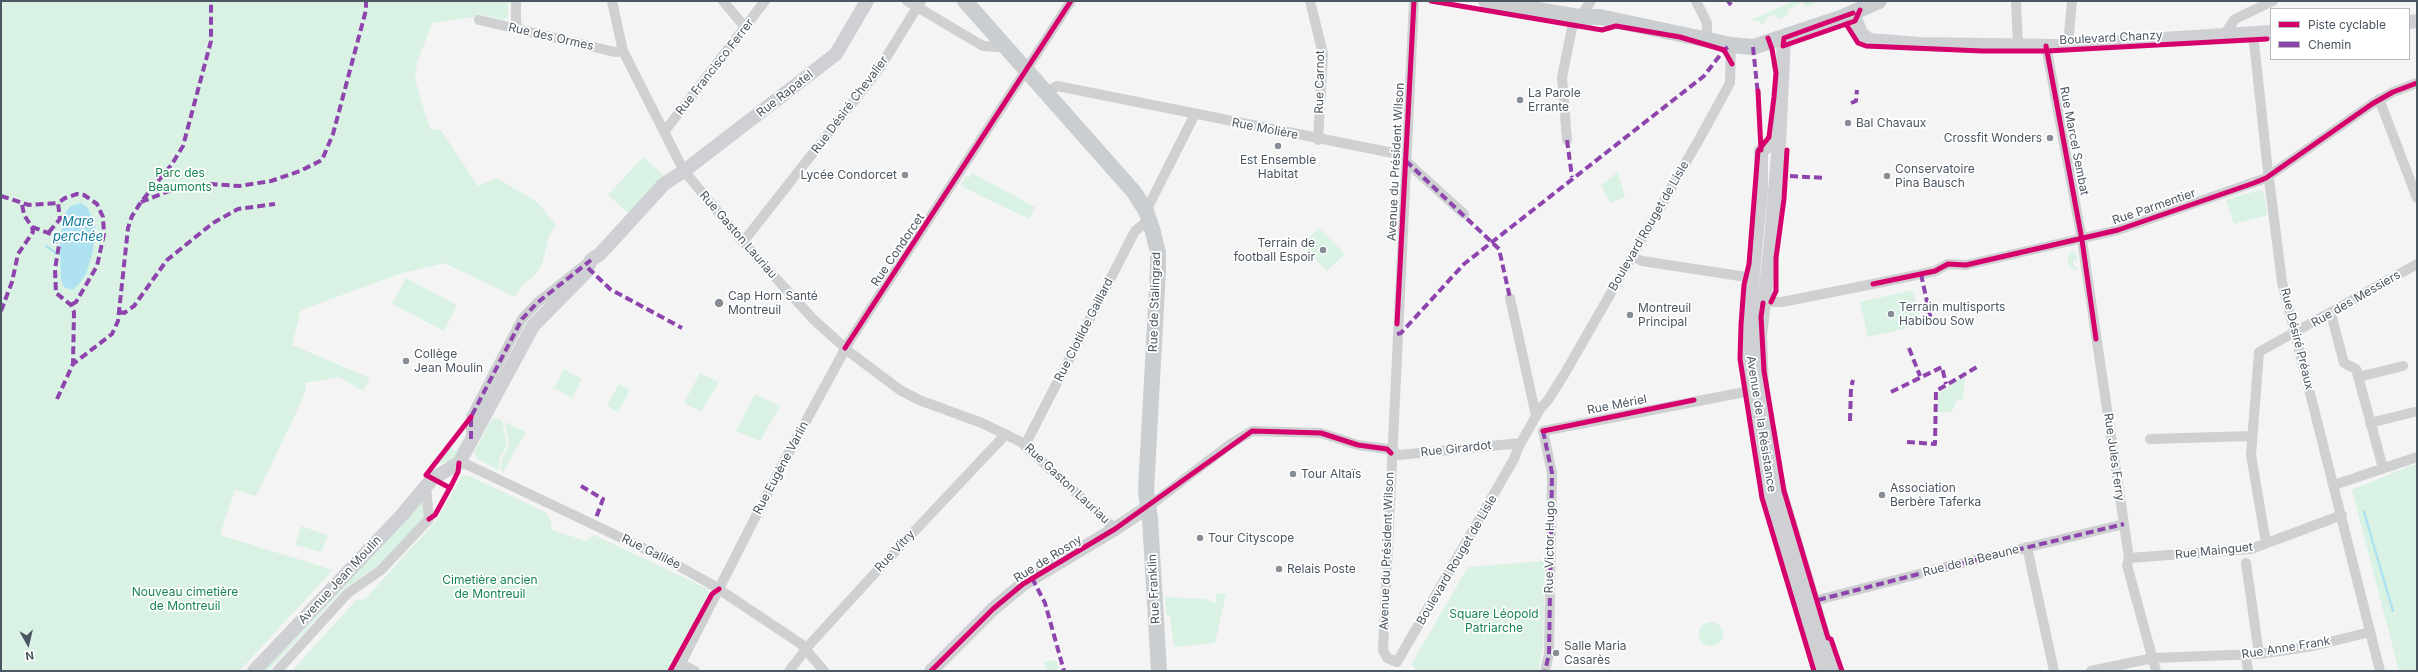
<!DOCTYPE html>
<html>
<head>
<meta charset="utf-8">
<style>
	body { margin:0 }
	#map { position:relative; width:2418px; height:672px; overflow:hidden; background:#f4f4f4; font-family:Inter,sans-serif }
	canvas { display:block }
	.frame { position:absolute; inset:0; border:2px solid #4a5661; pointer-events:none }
	.legend { position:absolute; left:2270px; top:8px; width:140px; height:52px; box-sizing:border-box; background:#fff; border:1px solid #b7bbc0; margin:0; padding:5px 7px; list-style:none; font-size:12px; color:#4a5661 }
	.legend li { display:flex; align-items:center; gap:8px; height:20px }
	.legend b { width:20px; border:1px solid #b7bbc0 }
	.north { position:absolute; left:8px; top:624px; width:40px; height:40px; -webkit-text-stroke:3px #fff; paint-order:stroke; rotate:172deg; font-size:11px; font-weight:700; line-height:16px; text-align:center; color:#4a5661 }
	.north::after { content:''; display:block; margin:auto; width:14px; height:18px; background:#4a5661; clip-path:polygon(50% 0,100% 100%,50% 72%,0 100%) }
</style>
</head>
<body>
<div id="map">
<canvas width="2418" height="672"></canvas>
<div class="frame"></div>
<ul class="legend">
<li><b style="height:5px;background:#d6006c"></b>Piste cyclable</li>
<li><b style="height:5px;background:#8e44ad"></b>Chemin</li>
</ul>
<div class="north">N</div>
</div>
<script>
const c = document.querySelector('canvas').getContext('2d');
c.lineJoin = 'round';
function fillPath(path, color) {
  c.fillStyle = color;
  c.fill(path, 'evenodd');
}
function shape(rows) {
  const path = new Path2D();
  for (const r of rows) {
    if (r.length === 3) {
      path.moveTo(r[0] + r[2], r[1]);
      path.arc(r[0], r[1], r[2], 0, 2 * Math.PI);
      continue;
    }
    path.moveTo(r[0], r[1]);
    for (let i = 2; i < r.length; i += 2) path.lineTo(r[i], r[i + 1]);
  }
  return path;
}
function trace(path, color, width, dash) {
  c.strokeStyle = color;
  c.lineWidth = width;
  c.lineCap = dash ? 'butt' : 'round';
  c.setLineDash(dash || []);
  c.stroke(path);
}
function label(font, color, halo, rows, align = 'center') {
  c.font = font + ' Inter,sans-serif';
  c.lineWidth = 3.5;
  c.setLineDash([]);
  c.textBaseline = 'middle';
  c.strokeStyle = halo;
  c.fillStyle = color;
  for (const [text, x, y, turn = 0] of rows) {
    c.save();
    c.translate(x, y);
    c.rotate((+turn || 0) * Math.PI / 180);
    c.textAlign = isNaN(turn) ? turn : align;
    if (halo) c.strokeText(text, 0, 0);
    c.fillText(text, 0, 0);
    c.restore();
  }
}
const green = shape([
	[1,1,508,1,508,17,503,20,479,14,475,17,432,23,417,63,415,80,430,129,441,130,478,186,497,178,537,202,556,225,549,236,542,264,533,277,522,285,515,297,444,263,399,274,301,310,292,345,370,378,363,391,339,377,305,383,306,390,295,415,256,496,235,490,220,535,333,570,239,671,1,671],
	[1795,1,1819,2,1807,7,1802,2,1788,10,1788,15,1779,19,1773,15,1765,19,1766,22,1761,25,1759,21,1753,21,1753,19],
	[643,157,663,175,628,213,608,195],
	[1618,172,1625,197,1610,203,1601,185],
	[972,173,1035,207,1029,219,963,187,961,185,966,176,969,178],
	[2260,190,2264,194,2267,215,2234,224,2226,200],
	[1319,228,1345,254,1327,271,1301,245],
	[2072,250,2076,254,2077,260,2073,261,2074,267,2078,267,2076,271,2070,267,2067,260],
	[406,278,457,305,444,331,392,304],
	[1913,290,1921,325,1868,337,1860,302],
	[564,369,582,379,572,398,554,388],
	[700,373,719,382,701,412,684,403],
	[1965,375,1963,400,1957,399,1952,412,1938,412,1938,394],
	[619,384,630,390,618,412,607,406],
	[755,394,780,406,760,441,736,431],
	[495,418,502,420,507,444,500,458,499,470,477,459,474,452,483,435,486,436,484,434,492,419],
	[505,422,526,432,503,472,501,470,502,460,509,444],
	[462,440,466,442,459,454,449,462,438,464,449,447,456,451],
	[2417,463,2417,671,2399,671,2352,490],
	[467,475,545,512,550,518,552,529,555,531,586,541,594,535,708,589,709,595,668,671,292,671,356,600,365,599,437,520,461,477],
	[424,497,427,515,385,561,345,588,268,671,263,671],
	[301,526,328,535,321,552,295,545],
	[1545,561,1543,646,1538,671,1414,671,1415,668,1411,665,1468,567],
	[1216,593,1226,594,1215,643,1174,647,1170,616,1167,616,1165,597,1205,599,1216,603],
	[1711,634,12],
	[1056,660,1059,669,1047,671,1044,662]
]);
const water = shape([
	[81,203,88,208,96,229,93,251,86,274,79,284,72,290,64,287,61,279,60,236,65,213,71,206]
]);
const stream = shape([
	[46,246,56,253,61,253],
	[2364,512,2393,611]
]);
const street = shape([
	[516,1,516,23,519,30],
	[612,1,623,51,684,171,743,242,814,320,852,354,900,390,919,400,982,423,1021,442,1115,529],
	[723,1,745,27],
	[907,1,983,46,997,47,1005,44],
	[1310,1,1323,54,1318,140],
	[1414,1,1383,650,1387,658,1397,662,1514,459,1518,448,1540,409,1548,400,1565,373,1701,136,1730,83,1731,45],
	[1696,1,1707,23,1707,40],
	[2016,1,2018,46],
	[479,20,615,52,623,51],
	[2253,33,2267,163,2282,282,2380,671],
	[2223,36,2235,19,2273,1],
	[2068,45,2072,1],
	[2046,46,2082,240,2129,558,2127,565,2156,671],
	[1047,92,1057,86,1398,154,1464,214],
	[2379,99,2417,198],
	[664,132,765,1],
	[1567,140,1562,77,1572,28,1591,1],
	[1146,211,1195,114],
	[743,242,879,69,921,1],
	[1633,257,1642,261,1753,278],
	[1510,298,1536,416],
	[1758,302,1782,302,1883,282,1935,271,1948,264,1966,265,2118,230,2266,178,2372,104,2393,92,2417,83],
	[2331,314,2344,363,2356,369,2383,468],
	[2358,377,2403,366],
	[2370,423,2414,412],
	[1543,431,1552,473,1549,654,1545,671],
	[1543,431,1750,391],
	[471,439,471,417,522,319,537,303,591,260],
	[2150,439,2252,436],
	[1025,445,1135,231,1149,220],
	[459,463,468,465,666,559,711,584,801,644,824,671],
	[2334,485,2417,457],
	[1148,507,1229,445,1252,431,1321,433,1358,445,1387,449,1399,455,1521,443],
	[2266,543,2251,455,2259,352,2417,264],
	[2027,547,2054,671],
	[2129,558,2251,549,2342,515],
	[2246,563,2259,654],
	[1818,600,1934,570,2124,524],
	[2246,656,2248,671],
	[681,664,695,671],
	[277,671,348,593,381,570,429,519,426,488],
	[677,671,781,467,849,342,1071,1],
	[789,671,811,643,875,573,1006,434],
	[2091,671,2153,658,2259,654,2313,646,2370,632]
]);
const secondary = shape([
	[1853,13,1861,33,1869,40,1919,44,2056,46,2271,32],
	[2409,22,2417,21],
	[1784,38,1779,143,1770,251,1760,336,1762,389,1773,461,1780,491,1834,671],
	[1779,143,1770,144,1761,151,1761,188,1748,325,1750,391,1768,492,1821,671],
	[254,671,402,515,432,479,459,463,533,326,586,272,591,260,600,254,664,184,684,171,836,54,867,1],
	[931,671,993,609,1023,584,1115,529,1148,507]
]);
const primary = shape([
	[965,1,1134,192,1146,211,1153,232,1158,253,1158,270,1146,491,1150,519,1159,671],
	[1486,1,1579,17,1600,17,1731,45,1753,47,1843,17,1879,1]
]);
const quiet = shape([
	[1728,1,1731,5],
	[1753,47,1758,95],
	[1851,103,1856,101,1857,90],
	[1567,140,1572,177],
	[1406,161,1499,249,1510,298],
	[1790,176,1825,178],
	[1,196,29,205,58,203],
	[141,202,174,189,190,190,209,184,239,186,271,181,300,171,322,160,333,134,366,10,366,1],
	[32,227,54,235,59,245,55,269,56,293,71,305,74,312,73,364],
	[49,232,60,219,58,203,65,198,77,194,84,195,97,204,103,217,104,234,97,266,76,302,71,305],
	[588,268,610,289,682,328],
	[1921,274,1932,325],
	[1,311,12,282,18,254,33,232,32,227,24,215,22,204],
	[120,312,124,313,134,306,167,260,213,223,238,209,275,204],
	[1397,334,1401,333,1464,264,1704,76,1724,50,1731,45],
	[1909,348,1920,376],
	[1891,392,1942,367,1946,384],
	[57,399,73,364,112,334,118,321,128,228,132,216,141,202,172,164,183,146,211,41,211,1],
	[1850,421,1851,388,1853,380],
	[1543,431,1552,473,1549,654,1545,671],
	[471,439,471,417,522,319,537,303,591,260],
	[1907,442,1935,444,1936,391,1977,367],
	[581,486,603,499,596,518],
	[1032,578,1045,603,1064,671],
	[1818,600,1934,570,2124,524]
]);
const cycleway = shape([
	[1431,1,1602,30,1616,26,1680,37,1724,50,1732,64],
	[1853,13,1784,38,1783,46,1855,21,1860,10],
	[1846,24,1858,43,1866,46,1982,51,2047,51,2267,39],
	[1768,38,1772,49,1776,73,1774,97,1769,137,1758,151,1749,264,1744,285,1741,325,1740,359,1762,498,1814,671],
	[2046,46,2082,240,2096,339],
	[1758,91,1761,150],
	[1873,284,1935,271,1948,264,1966,265,2118,230,2254,183,2266,178,2372,104,2393,92,2417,83],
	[1771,302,1776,291,1776,258,1784,199,1787,150],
	[1763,303,1761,317,1764,371,1784,491,1828,638,1831,639,1842,671],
	[1397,324,1414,1],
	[845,348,1071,1],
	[1543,431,1694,400],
	[450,488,426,475,471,417],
	[429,519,435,515,452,484,458,472,459,463],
	[670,671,712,594,719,589],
	[931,671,993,609,1023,584,1115,529,1252,431,1321,433,1358,445,1387,449,1391,453]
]);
const markers = [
	[1520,100,4,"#868d94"],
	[1848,123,4,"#868d94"],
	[2050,138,4,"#868d94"],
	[1278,146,4,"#868d94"],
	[905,175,4,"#868d94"],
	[1887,176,4,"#868d94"],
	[1323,250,4,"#868d94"],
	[719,303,5,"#868d94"],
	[1891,314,4,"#868d94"],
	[1630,315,4,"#868d94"],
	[406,361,4,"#868d94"],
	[1293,474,4,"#868d94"],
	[1882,495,4,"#868d94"],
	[1200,538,4,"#868d94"],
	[1279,569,4,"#868d94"],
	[1556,653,4,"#868d94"]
];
const streetNames = [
	["Rue des Ormes",551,37,13],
	["Boulevard Chanzy",2111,38,-3],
	["Rue Francisco Ferrer",715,67,-52],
	["Rue Carnot",1320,82,-89],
	["Rue Rapatel",785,94,-38],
	["Rue Désiré Chevalier",850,105,-53],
	["Rue Molière",1265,129,11],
	["Rue Marcel Sembat",2074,141,79],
	["Avenue du Président Wilson",1396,162,-87],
	["Rue Parmentier",2154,207,-19],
	["Boulevard Rouget de Lisle",1649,226,-60],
	["Rue Gaston Lauriau",738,235,49],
	["Rue Condorcet",898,250,-56],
	["Rue des Messiers",2356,299,-30],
	["Rue de Stalingrad",1155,302,-88],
	["Rue Clotilde Gaillard",1084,330,-63],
	["Rue Désiré Préaux",2297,339,76],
	["Rue Mériel",1617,405,-11],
	["Avenue de la Résistance",1761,424,81],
	["Rue Girardot",1456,449,-6],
	["Rue Jules Ferry",2114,457,82],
	["Rue Eugène Varlin",781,468,-62],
	["Rue Gaston Lauriau",1067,484,43],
	["Rue Victor Hugo",1550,547,-89],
	["Rue Vitry",895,551,-47],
	["Avenue du Président Wilson",1387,551,-88],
	["Rue Mainguet",2214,551,-6],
	["Rue Galilée",651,552,26],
	["Rue de Rosny",1048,559,-32],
	["Boulevard Rouget de Lisle",1457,560,-60],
	["Rue de la Beaune",1971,561,-14],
	["Avenue Jean Moulin",340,580,-47],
	["Rue Franklin",1154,589,-93],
	["Rue Anne Frank",2286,648,-9]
];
const poiNames = [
	["La Parole",1528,93],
	["Errante",1528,107],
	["Bal Chavaux",1856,123],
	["Crossfit Wonders",2042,138,"right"],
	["Est Ensemble",1278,160,"center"],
	["Habitat",1278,174,"center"],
	["Conservatoire",1895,169],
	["Pina Bausch",1895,183],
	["Lycée Condorcet",897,175,"right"],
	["Terrain de",1315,243,"right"],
	["football Espoir",1315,257,"right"],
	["Cap Horn Santé",728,296],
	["Montreuil",728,310],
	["Terrain multisports",1899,307],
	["Habibou Sow",1899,321],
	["Montreuil",1638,308],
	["Principal",1638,322],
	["Collège",414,354],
	["Jean Moulin",414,368],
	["Tour Altaïs",1301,474],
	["Association",1890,488],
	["Berbère Taferka",1890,502],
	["Tour Cityscope",1208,538],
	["Relais Poste",1287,569],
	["Salle Maria",1564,646],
	["Casarès",1564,660]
];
const parkNames = [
	["Parc des",180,173],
	["Beaumonts",180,187],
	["Cimetière ancien",490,580],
	["de Montreuil",490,594],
	["Nouveau cimetière",185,592],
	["de Montreuil",185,606],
	["Square Léopold",1494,614],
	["Patriarche",1494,628]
];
const waterNames = [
	["Mare",78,222],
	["perchée",78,237]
];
fillPath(green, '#d9f2e3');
fillPath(water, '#aee2f0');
trace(stream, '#aee2f0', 2.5);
trace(street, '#ced0d2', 10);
trace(secondary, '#ced0d4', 14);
trace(primary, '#caced1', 16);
trace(quiet, '#8e44ad', 4, [8, 4]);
trace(cycleway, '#d6006c', 5);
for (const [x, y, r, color] of markers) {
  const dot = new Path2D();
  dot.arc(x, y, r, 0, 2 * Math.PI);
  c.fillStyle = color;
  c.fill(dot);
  trace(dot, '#fff', 1.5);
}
label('12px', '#4a5661', '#fff', streetNames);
label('12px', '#4a5661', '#fff', poiNames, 'left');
label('12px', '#17864f', '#fff', parkNames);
label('italic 13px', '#0c7c9b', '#fff', waterNames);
</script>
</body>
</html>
